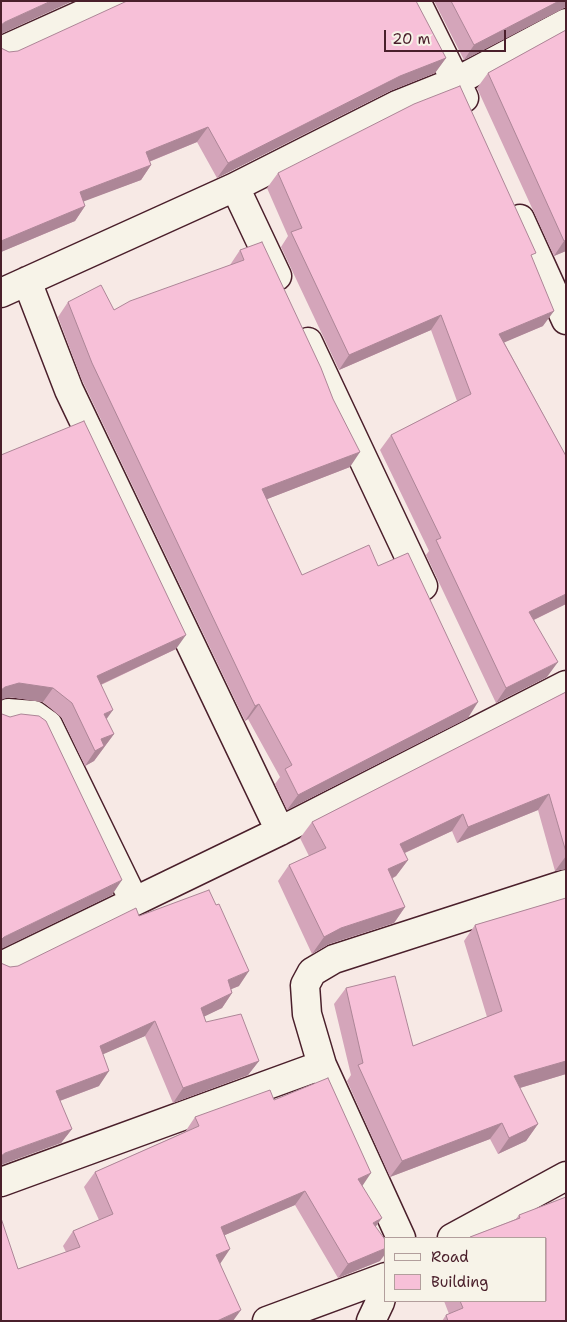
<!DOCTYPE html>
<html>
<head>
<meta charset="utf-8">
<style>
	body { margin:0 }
	#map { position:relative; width:567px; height:1322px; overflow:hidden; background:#f7e9e5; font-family:"Shantell Sans",sans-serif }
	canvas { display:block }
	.frame { position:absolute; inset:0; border:2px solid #4a1f2b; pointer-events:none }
	.legend { position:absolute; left:384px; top:1237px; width:162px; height:65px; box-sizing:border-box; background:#f7f3e8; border:1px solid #b29e9c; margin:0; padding:6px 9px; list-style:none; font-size:15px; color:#4a1f2b }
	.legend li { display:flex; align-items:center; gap:10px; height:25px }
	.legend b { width:25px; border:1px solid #b29e9c }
	.scale { position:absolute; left:384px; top:30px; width:122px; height:22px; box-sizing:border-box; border:2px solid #4a1f2b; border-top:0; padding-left:6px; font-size:15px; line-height:18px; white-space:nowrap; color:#4a1f2b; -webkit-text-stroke:4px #f7f3e8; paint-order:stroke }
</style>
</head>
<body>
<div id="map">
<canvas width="567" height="1322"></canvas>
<div class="frame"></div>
<ul class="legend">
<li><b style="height:6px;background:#f7f3e8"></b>Road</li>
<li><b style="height:14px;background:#f7c0d8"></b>Building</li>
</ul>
<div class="scale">20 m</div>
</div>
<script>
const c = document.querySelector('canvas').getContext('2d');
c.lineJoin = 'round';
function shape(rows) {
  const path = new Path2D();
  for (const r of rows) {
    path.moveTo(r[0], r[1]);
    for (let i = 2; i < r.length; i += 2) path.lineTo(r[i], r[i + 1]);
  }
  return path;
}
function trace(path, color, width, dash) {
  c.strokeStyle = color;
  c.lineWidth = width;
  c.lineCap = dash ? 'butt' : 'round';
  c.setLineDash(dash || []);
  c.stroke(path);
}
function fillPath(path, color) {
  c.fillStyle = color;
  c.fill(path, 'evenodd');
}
const street = shape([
	[416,1,464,98],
	[1,51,112,1],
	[235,187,277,276],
	[520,219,566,320],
	[27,281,69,390,280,831],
	[1,293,235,187,397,105,457,81,566,23],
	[308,342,423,586],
	[1,716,8,713,34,715,48,725,134,901],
	[1,966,280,831,566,685],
	[1,1182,322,1065],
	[401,1238,322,1065,307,1014,305,985,312,972,334,959,566,884],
	[452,1238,566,1176],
	[267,1321,386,1277],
	[371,1321,380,1302,386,1280]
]);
const wall = shape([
	[434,1,566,1,566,6,564,8,464,60],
	[566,30,566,251,554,256,477,88,488,73],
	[1,48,9,52,446,58,435,73,390,91,217,178,197,142,149,162,151,165,141,180,83,201,85,206,75,221,1,252],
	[278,173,532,258,543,326,504,342,566,456,566,604,534,620,547,677,496,703,426,555,429,551,380,450,391,435,457,401,431,330,339,370,281,247,288,236,267,188],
	[240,250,350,467,267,499,302,575,378,566,468,718,287,810,275,784,280,777,248,719,245,721,81,378,58,317,68,302,114,310,230,265],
	[1,455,176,649,101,685,106,719,114,734,94,761,85,766,62,718,43,702,9,697],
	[566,692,566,869,555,871,538,810,457,843,452,831,405,853,408,860,396,876,392,879,405,907,394,923,329,944,312,954,278,881,289,865,309,856,300,838,312,822],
	[566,898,566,1074,520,1088,538,1124,526,1141,498,1154,490,1139,390,1177,347,1081,351,1075,334,1004,346,988,413,1046,487,1017,464,941,475,925],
	[139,916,239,986,231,989,232,993,222,1008,204,1016,206,1022,259,1061,248,1075,173,1103,145,1036,103,1054,99,1086,60,1101,72,1129,61,1143,3,964,10,967,18,966],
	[274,1100,362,1186,375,1227,380,1261,338,1278,295,1205,225,1235,220,1264,18,1269,66,1252,63,1246,73,1231,99,1220,84,1187,95,1172,185,1132,195,1117],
	[566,1197,566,1321,442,1321,446,1315,449,1314,444,1301,546,1301,546,1238,470,1238,470,1237,516,1219,519,1215]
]);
const shadedWall = shape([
	[51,1,73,1,1,34,1,25,5,22],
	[559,1,566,1,566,6,564,8,464,60,474,45],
	[446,58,435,73,390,91,217,178,228,163,400,76],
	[208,127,197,142,136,167,146,152],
	[151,165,141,180,69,207,80,192],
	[85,206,75,221,1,252,1,241],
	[566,240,566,251,554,256,564,241],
	[554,311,543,326,489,349,499,334],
	[441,315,431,330,339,370,349,355],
	[360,452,350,467,252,505,262,489],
	[566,594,566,604,519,627,529,612],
	[186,635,176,649,87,691,97,676],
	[558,662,547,677,496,703,506,688],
	[19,683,53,688,43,702,9,697,1,700,1,690,5,687],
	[478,702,468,718,287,810,298,795],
	[259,704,248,719,245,721,255,706],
	[113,710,103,724,104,714],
	[114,734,94,761,85,766,95,751,101,739],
	[549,794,538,810,457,843,468,827],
	[463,814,452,831,389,860,400,844],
	[566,856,566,869,555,871],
	[408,860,396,876,376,886,388,869],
	[122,880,112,895,1,949,1,940,4,937],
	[405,907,394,923,329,944,312,954,324,937,341,928],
	[249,971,239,986,217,995,228,980],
	[232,993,222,1008,191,1023,201,1008],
	[155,1021,145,1036,90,1060,100,1046],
	[259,1061,248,1075,173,1103,183,1088],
	[566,1061,566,1074,503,1093,514,1076],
	[109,1071,99,1086,46,1106,56,1091],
	[502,1123,490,1139,390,1177,402,1161],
	[538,1124,526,1141,498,1154,509,1138],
	[72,1129,61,1143,1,1165,1,1156,5,1153],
	[371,1173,361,1188,358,1179],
	[305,1191,295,1205,211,1241,221,1227],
	[382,1218,371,1233,373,1223],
	[386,1248,386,1253,380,1261,338,1278,348,1264],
	[230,1249,220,1264,216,1255],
	[241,1310,233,1321,217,1321]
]);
const building = shape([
	[1,1,51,1,5,22,1,25,1,1],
	[127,1,416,1,446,58,400,76,228,163,208,127,146,152,151,165,80,192,85,206,1,241,1,48,9,52,18,51,127,1],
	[451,1,559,1,474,45,451,1],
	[566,30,566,240,564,241,488,73,566,30],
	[460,86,536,253,531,255,554,311,499,334,566,456,566,594,529,612,558,662,506,688,436,540,441,538,391,435,471,394,441,315,349,355,291,232,302,228,278,173,414,104,460,86],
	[262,242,321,368,333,399,360,452,262,489,302,575,369,545,378,566,408,553,478,702,298,795,285,769,292,765,259,704,255,706,92,363,68,302,101,285,114,310,130,301,244,260,240,250,262,242],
	[84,421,186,635,97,676,113,710,104,714,114,734,101,739,104,746,95,751,72,703,53,688,19,683,5,687,1,690,1,455,84,421],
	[566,692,566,852,549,794,468,827,463,814,400,844,408,860,388,869,405,907,341,928,324,937,289,865,326,848,312,822,566,692],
	[1,713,2,714,10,717,21,714,39,716,46,721,122,880,4,937,1,940,1,713],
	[209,890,216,905,219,904,249,971,228,980,232,993,201,1008,206,1022,241,1014,259,1061,183,1088,155,1021,100,1046,109,1071,56,1091,72,1129,5,1153,1,1156,1,963,3,964,10,967,18,966,136,908,139,916,209,890],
	[566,898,566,1061,514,1076,538,1124,509,1138,502,1123,402,1161,358,1065,363,1063,346,988,395,976,413,1046,502,1011,475,925,566,898],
	[328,1078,371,1173,358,1179,382,1218,373,1223,386,1241,386,1248,348,1264,305,1191,221,1227,230,1249,216,1255,241,1310,217,1321,1,1321,1,1218,18,1269,80,1247,73,1231,113,1214,95,1172,199,1126,195,1117,270,1090,274,1100,328,1078],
	[566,1197,566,1321,448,1321,446,1315,463,1308,460,1301,546,1301,546,1238,471,1238,470,1237,520,1218,519,1215,566,1197]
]);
trace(street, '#4a1f2b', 31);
trace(street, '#f7f3e8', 28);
fillPath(wall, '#d4a5ba');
fillPath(shadedWall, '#ad8697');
fillPath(building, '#f7c0d8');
trace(building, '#ad8697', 1);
</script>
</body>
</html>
